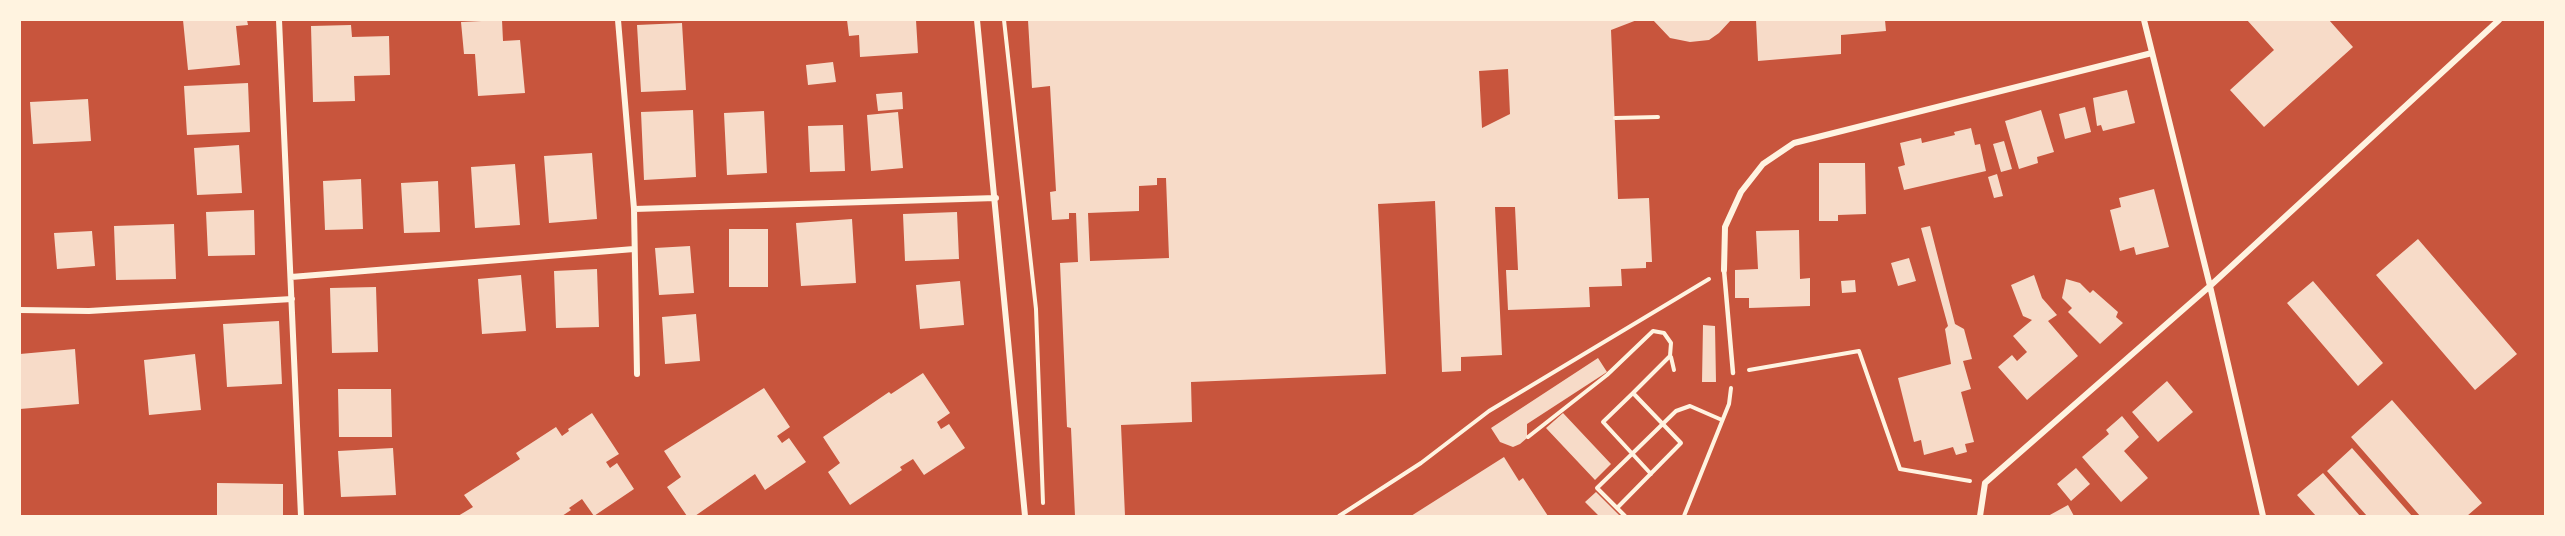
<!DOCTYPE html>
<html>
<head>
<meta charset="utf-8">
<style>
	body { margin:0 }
	#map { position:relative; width:2565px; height:536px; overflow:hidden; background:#c8553d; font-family:Montserrat,sans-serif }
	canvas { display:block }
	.frame { position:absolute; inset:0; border:21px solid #fff3e0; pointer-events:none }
</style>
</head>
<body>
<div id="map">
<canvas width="2565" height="536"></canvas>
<div class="frame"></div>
</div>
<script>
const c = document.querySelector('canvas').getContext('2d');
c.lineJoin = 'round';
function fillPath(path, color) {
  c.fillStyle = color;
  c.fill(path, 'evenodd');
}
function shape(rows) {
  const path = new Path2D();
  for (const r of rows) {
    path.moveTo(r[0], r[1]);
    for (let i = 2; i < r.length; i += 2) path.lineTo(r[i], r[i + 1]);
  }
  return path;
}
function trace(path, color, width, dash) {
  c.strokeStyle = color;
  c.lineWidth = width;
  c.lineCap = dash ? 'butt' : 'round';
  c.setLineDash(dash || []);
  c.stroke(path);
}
const building = shape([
	[183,20,247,20,248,25,236,26,240,65,188,70],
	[502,20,503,41,520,40,525,93,478,96,475,54,464,54,461,22],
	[847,20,916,20,918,53,860,57,859,35,849,36],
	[1028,20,1637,20,1611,30,1618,199,1649,198,1652,262,1646,262,1646,268,1621,269,1622,286,1589,287,1590,307,1508,310,1506,270,1518,270,1515,207,1495,207,1502,355,1461,357,1461,371,1442,372,1435,201,1378,204,1386,374,1191,382,1192,422,1121,425,1125,516,1075,516,1071,428,1067,427,1060,263,1078,262,1076,213,1069,213,1069,219,1052,220,1050,192,1056,191,1050,86,1032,88],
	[1508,69,1510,114,1482,128,1479,71],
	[1157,178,1166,178,1169,258,1090,261,1088,213,1139,211,1139,186,1157,185],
	[1653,20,1731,20,1719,33,1709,40,1690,42,1670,38],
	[1756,20,1885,20,1886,31,1841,35,1841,54,1758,61],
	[2247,20,2329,20,2353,47,2264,127,2230,90,2274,50],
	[682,23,686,90,641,92,637,25],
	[351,25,352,37,389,36,390,75,354,76,355,101,313,102,311,26],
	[833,62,836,82,808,85,806,65],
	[248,83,250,132,187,135,184,86],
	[2127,90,2135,123,2103,131,2101,125,2097,126,2093,98],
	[902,92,903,109,878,111,876,94],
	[88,99,91,141,33,144,30,102],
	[2085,107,2091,132,2065,139,2059,114],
	[693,110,696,177,644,180,641,112],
	[2041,110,2054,152,2037,157,2038,163,2019,169,2005,121],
	[764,111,767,173,727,175,724,113],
	[898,112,903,168,871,171,867,115],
	[843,125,845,171,810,172,808,126],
	[1971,128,1975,145,1980,144,1986,171,1904,190,1898,167,1905,165,1900,143,1921,138,1922,143,1955,135,1954,132],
	[2004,141,2012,169,2001,172,1993,144],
	[239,145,242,193,197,195,194,148],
	[592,153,597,219,549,223,544,156],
	[1819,163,1865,163,1866,214,1838,215,1838,221,1819,221],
	[515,164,520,225,475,228,471,167],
	[1997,174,2003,196,1994,198,1988,177],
	[361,179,363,229,325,230,323,181],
	[438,181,440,232,404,233,401,183],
	[2154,189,2169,247,2136,255,2134,247,2120,251,2110,210,2121,207,2119,198],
	[254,210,255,255,208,256,206,212],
	[957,212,959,259,905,261,903,214],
	[852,219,856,283,801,286,796,223],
	[174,224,176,279,116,280,114,226],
	[1930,226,1955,324,1964,329,1972,359,1963,361,1971,389,1961,392,1974,442,1965,444,1967,452,1956,455,1953,447,1924,455,1921,440,1914,442,1898,378,1951,364,1945,329,1948,326,1921,228],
	[729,229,768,229,768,287,729,287],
	[1799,230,1800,279,1810,278,1810,306,1749,308,1749,298,1735,298,1735,270,1758,269,1756,231],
	[92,231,95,266,57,269,54,233],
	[2418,239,2517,354,2475,390,2376,275],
	[690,246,694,293,659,295,655,248],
	[1909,258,1916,281,1898,286,1891,263],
	[597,269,599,327,556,328,554,271],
	[521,275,526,331,482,334,478,279],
	[2034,275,2042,298,2057,315,2048,321,2078,356,2027,400,1998,367,2012,355,2017,361,2027,352,2013,336,2032,320,2023,316,2011,285],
	[2066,279,2080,283,2090,293,2093,290,2118,312,2116,317,2123,323,2100,344,2068,312,2072,308,2062,298],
	[1855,280,1856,292,1842,293,1841,281],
	[960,281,964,325,920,329,916,285],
	[2313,281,2383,363,2358,386,2287,303],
	[376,287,378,352,332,353,330,288],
	[696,314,700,361,665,364,662,317],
	[279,321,282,384,227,387,223,324],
	[1703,325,1715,326,1716,382,1702,382],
	[75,349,79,404,20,409,20,354],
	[195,354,201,410,149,415,144,360],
	[1598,358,1607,372,1527,424,1527,438,1520,444,1513,447,1500,442,1491,428],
	[923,373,950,413,937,422,941,429,949,424,965,448,924,475,913,459,900,467,902,470,850,505,828,472,840,463,823,437,889,392,891,394],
	[2167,381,2193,412,2158,442,2132,412],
	[764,388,790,427,777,436,782,443,789,438,806,462,765,490,755,474,695,516,687,516,667,487,681,477,664,451],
	[338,389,391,389,392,437,339,437],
	[2392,400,2482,503,2467,516,2420,516,2351,437],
	[592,413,619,454,606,462,610,468,617,463,634,489,594,516,582,499,569,508,571,510,562,516,458,516,473,507,464,495,520,459,516,453,556,427,562,436,569,431,568,429],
	[1563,413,1611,464,1595,480,1546,428],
	[2122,416,2139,437,2124,451,2148,478,2121,502,2082,457,2109,434,2106,430],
	[393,448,396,495,341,497,338,451],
	[2352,448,2412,516,2367,516,2327,471],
	[1504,457,1519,481,1523,478,1548,516,1411,516],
	[2076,468,2090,484,2071,501,2057,484],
	[2323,473,2360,516,2316,516,2297,495],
	[217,483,283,484,283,516,217,516],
	[1596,492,1620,516,1599,516,1585,502],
	[2068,505,2074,516,2048,516]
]);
const path = shape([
	[1004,20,1036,309,1043,503],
	[1615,118,1658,117],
	[1671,357,1674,370],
	[1749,370,1859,351,1900,469,1970,481],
	[1633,393,1603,422,1651,474],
	[1528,437,1607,375,1653,331,1664,333,1671,343,1670,356,1633,393,1681,443,1617,508],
	[1339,516,1421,463,1489,411,1709,279],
	[1625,516,1597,488,1676,411,1690,406,1722,420],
	[1684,516,1729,404,1731,388]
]);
const service = shape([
	[1724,270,1733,373]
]);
const minor = shape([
	[279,20,301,516],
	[618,20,634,209,637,374],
	[977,20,1025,516],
	[2144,20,2210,286,2263,516],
	[634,209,996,198],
	[1724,270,1725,227,1741,192,1763,164,1794,143,2152,53],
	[291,277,634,249],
	[20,310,89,311,292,299],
	[1980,516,1985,483,2210,286,2499,20]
]);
fillPath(building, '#f7dbc8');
trace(path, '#fff3e0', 4);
trace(service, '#fff3e0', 4.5);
trace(minor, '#fff3e0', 6);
</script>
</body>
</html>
